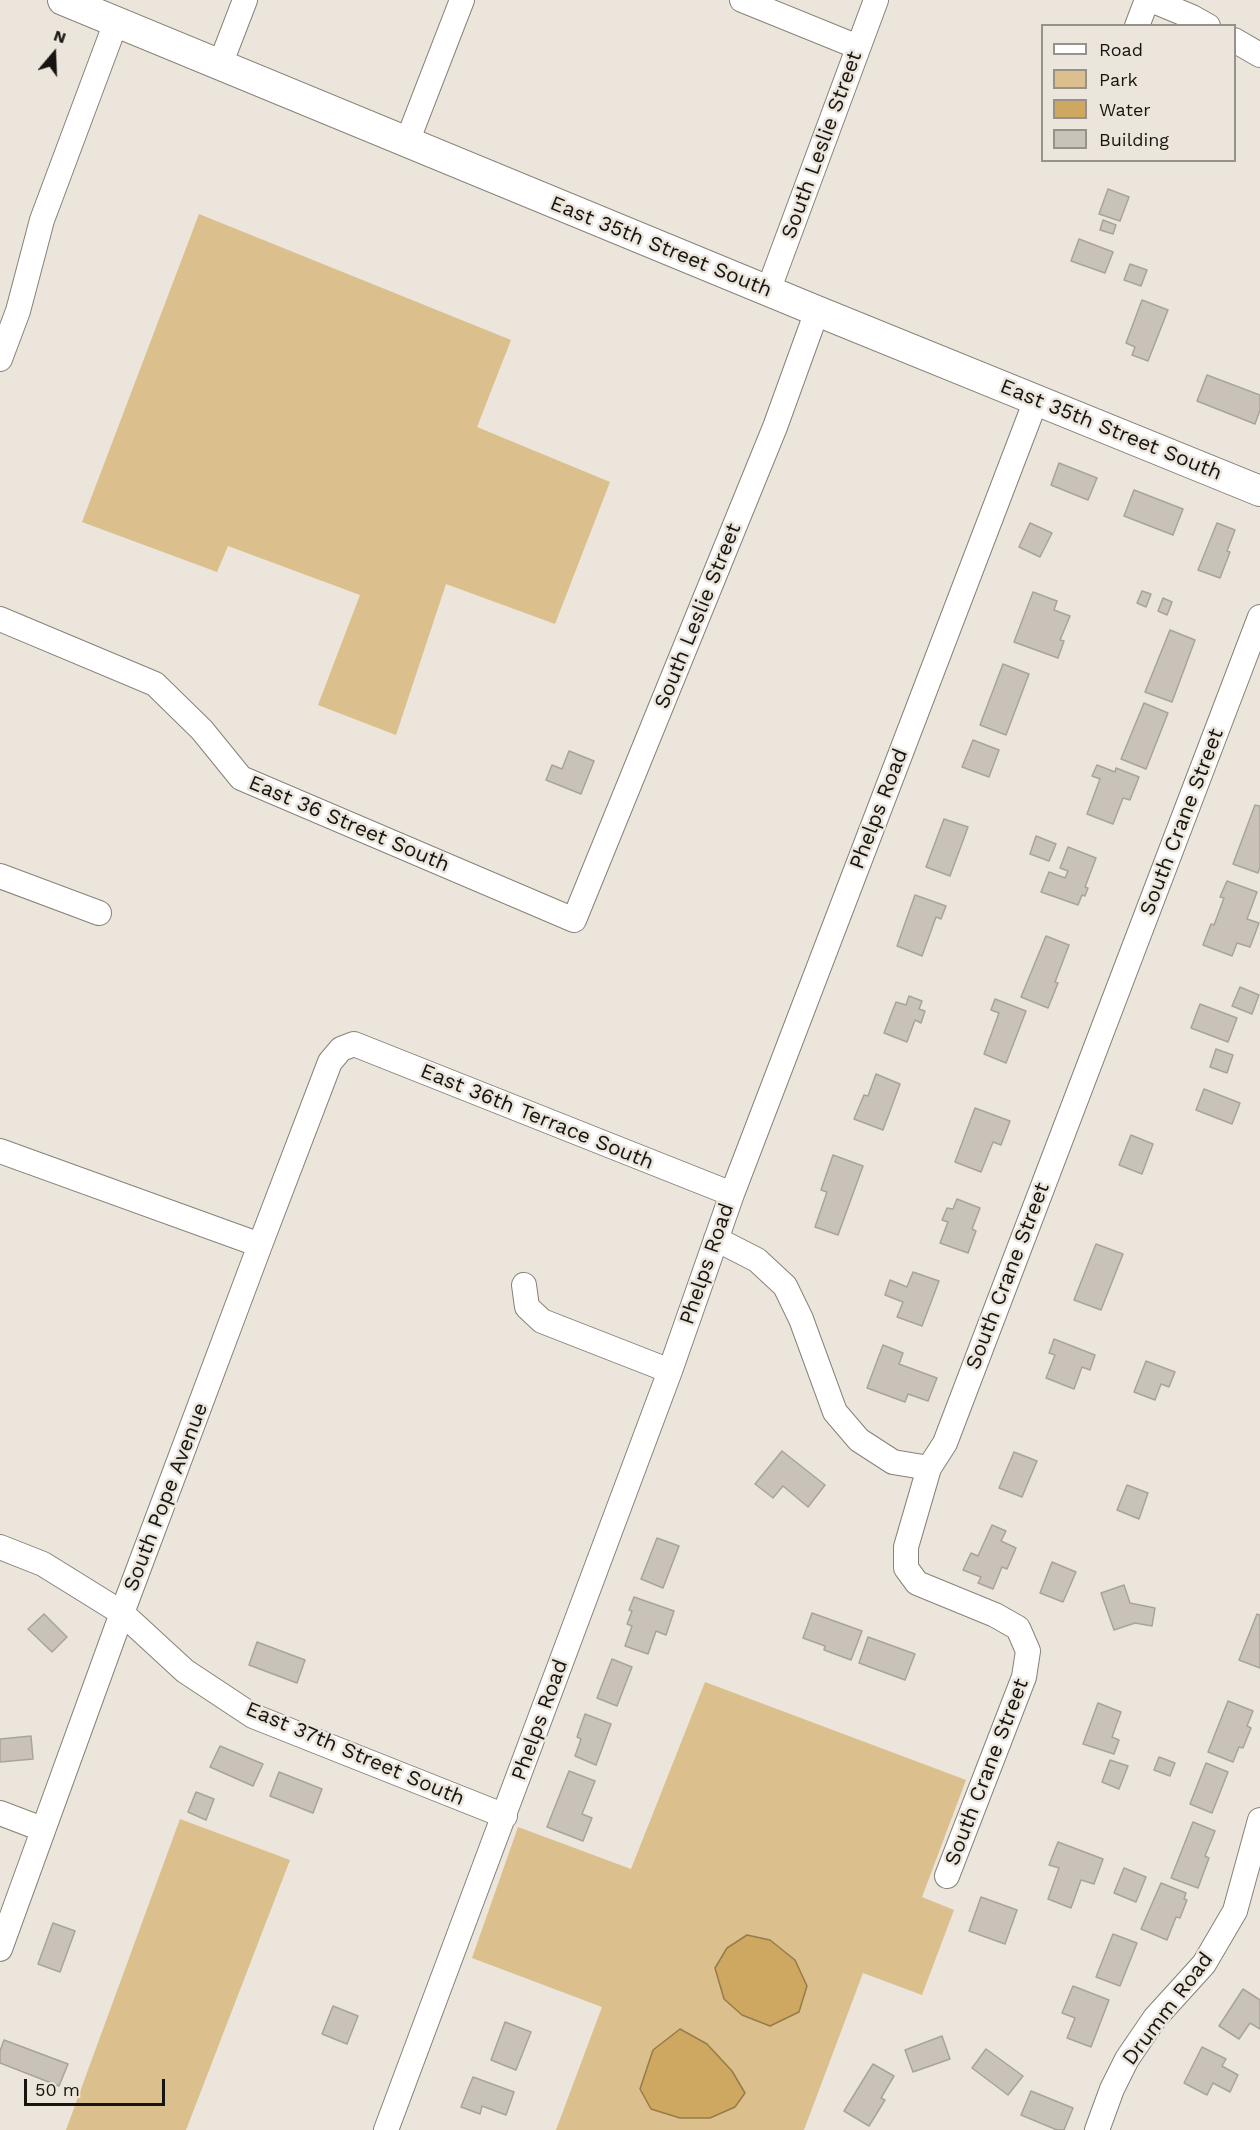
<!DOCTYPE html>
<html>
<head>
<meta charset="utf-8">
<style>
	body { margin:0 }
	#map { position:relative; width:1260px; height:2130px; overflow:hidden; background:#ebe5db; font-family:"Work Sans",sans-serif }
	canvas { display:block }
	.legend { position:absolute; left:1041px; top:24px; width:195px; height:138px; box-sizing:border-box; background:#ebe5db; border:2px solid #96928b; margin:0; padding:8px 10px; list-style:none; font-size:18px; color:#171512 }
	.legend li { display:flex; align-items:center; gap:12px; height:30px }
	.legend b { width:30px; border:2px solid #96928b }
	.north { position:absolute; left:24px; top:24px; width:60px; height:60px; -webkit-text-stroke:4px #ebe5db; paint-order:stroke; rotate:19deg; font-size:16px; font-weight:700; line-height:24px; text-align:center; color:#171512 }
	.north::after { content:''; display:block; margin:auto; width:21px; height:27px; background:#171512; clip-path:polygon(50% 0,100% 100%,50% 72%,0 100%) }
	.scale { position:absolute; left:24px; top:2079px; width:141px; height:27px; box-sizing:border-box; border:3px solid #171512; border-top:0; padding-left:8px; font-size:18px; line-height:21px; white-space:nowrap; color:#171512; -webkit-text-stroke:4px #ebe5db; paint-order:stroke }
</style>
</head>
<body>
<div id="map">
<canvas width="1260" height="2130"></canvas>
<ul class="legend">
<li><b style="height:8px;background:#fff"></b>Road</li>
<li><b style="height:16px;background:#dbbf8c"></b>Park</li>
<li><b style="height:16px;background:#cea760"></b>Water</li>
<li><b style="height:16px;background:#c8c2b9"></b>Building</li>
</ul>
<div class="north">N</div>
<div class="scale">50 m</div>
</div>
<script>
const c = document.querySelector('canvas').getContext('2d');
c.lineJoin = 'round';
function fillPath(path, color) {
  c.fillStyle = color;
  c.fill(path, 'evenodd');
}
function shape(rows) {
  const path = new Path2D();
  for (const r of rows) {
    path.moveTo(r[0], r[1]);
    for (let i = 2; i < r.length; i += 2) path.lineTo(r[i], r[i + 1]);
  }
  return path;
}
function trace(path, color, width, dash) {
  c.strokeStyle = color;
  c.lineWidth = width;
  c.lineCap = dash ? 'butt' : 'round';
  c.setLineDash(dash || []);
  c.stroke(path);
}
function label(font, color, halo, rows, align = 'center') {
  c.font = font + ' "Work Sans",sans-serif';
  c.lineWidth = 5;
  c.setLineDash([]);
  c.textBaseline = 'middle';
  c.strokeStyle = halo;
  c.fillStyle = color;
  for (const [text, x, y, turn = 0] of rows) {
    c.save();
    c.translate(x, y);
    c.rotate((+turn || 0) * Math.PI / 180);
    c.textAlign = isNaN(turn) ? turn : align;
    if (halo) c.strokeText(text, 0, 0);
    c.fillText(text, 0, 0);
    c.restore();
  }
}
const green = shape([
	[199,214,511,340,477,427,610,482,555,624,446,584,396,735,318,705,360,595,228,546,217,572,82,522],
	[705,1682,966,1780,922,1897,954,1910,922,1995,863,1973,804,2130,556,2130,602,2007,472,1958,518,1827,631,1869],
	[180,1819,290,1860,186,2130,66,2130]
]);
const water = shape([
	[747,1935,770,1940,795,1960,807,1986,799,2012,770,2026,742,2015,724,1999,715,1968,727,1948,747,1935],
	[680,2029,707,2044,732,2071,745,2093,735,2107,710,2118,680,2118,651,2109,640,2089,653,2050,680,2029]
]);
const building = shape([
	[1108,189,1129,197,1120,221,1099,214,1108,189],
	[1103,220,1116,225,1113,234,1100,230,1103,220],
	[1079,239,1113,252,1105,273,1071,261,1079,239],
	[1130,264,1147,270,1141,286,1124,280,1130,264],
	[1142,300,1168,310,1148,361,1132,355,1135,347,1126,343,1142,300],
	[1207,375,1260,395,1260,410,1255,424,1197,401,1207,375],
	[1059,463,1097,478,1088,500,1051,485,1059,463],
	[1134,490,1183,509,1173,535,1124,516,1134,490],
	[1030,523,1052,533,1040,557,1019,547,1030,523],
	[1217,523,1235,530,1227,551,1230,552,1220,578,1198,570,1217,523],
	[1142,591,1151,594,1146,607,1137,603,1142,591],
	[1033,592,1057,601,1054,610,1070,616,1060,640,1064,641,1058,658,1014,642,1033,592],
	[1163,598,1172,602,1167,615,1158,611,1163,598],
	[1170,630,1195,640,1172,702,1145,692,1170,630],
	[1003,664,1029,674,1006,735,980,725,1003,664],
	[1144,703,1168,713,1146,769,1121,759,1144,703],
	[973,740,999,750,989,777,962,767,973,740],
	[569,751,594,761,581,794,546,780,552,765,562,769,569,751],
	[1097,765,1115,772,1116,768,1139,777,1130,800,1123,798,1113,824,1087,814,1100,779,1092,776,1097,765],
	[1255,805,1260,806,1260,867,1258,873,1233,864,1255,805],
	[944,819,968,827,950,876,926,867,944,819],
	[1036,836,1056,844,1049,861,1030,854,1036,836],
	[1068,847,1096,858,1085,887,1088,888,1085,896,1082,895,1078,905,1041,892,1049,872,1065,878,1068,871,1060,868,1068,847],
	[1227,881,1257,892,1247,919,1259,923,1250,947,1237,943,1232,956,1203,945,1211,924,1214,925,1224,898,1220,897,1227,881],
	[915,895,946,906,941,919,936,917,922,956,897,946,915,895],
	[1046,936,1069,945,1055,982,1058,983,1048,1008,1021,997,1046,936],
	[1240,987,1259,995,1252,1014,1232,1006,1240,987],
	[909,996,922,1001,919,1009,925,1011,921,1023,915,1020,907,1042,884,1033,896,1002,906,1005,909,996],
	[995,999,1026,1011,1006,1063,984,1054,999,1013,991,1010,995,999],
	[1200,1004,1237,1018,1228,1042,1191,1028,1200,1004],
	[1216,1049,1233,1055,1227,1073,1210,1067,1216,1049],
	[876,1074,900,1084,883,1130,854,1119,864,1095,868,1096,876,1074],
	[1204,1089,1240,1103,1232,1124,1196,1110,1204,1089],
	[975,1108,1010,1121,1001,1145,993,1142,981,1172,955,1162,975,1108],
	[1131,1135,1153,1144,1142,1174,1119,1165,1131,1135],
	[833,1155,863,1166,838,1235,815,1227,827,1192,821,1190,833,1155],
	[957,1199,980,1208,972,1229,976,1231,968,1253,940,1243,948,1222,942,1220,947,1208,953,1209,957,1199],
	[1096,1244,1123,1254,1101,1310,1074,1300,1096,1244],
	[913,1272,939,1281,922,1326,897,1317,903,1302,885,1295,890,1280,907,1287,913,1272],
	[1054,1339,1095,1355,1090,1370,1082,1367,1074,1389,1046,1378,1055,1355,1049,1353,1054,1339],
	[883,1345,903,1353,899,1364,937,1378,928,1401,908,1394,905,1402,867,1388,883,1345],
	[1146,1361,1175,1372,1169,1387,1161,1384,1155,1400,1134,1392,1146,1361],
	[782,1451,825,1485,808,1507,783,1486,773,1498,755,1484,782,1451],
	[1014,1452,1037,1461,1022,1497,999,1488,1014,1452],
	[1127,1485,1148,1493,1139,1519,1117,1510,1127,1485],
	[992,1525,1006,1531,1001,1541,1016,1548,1007,1569,1002,1567,993,1589,978,1583,981,1577,963,1570,971,1553,978,1556,992,1525],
	[657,1538,679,1546,663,1588,641,1579,657,1538],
	[1052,1562,1076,1572,1063,1602,1040,1593,1052,1562],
	[1124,1585,1130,1603,1155,1608,1152,1626,1135,1623,1114,1630,1101,1593,1124,1585],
	[634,1597,674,1611,666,1635,656,1631,648,1654,625,1646,632,1626,627,1624,632,1611,629,1610,634,1597],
	[812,1613,862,1631,851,1660,824,1650,825,1646,803,1638,812,1613],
	[44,1614,67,1637,52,1652,28,1629,44,1614],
	[1257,1614,1260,1615,1260,1668,1239,1660,1257,1614],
	[868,1637,915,1654,905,1680,859,1663,868,1637],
	[257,1642,305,1660,297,1683,249,1665,257,1642],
	[612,1659,632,1667,617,1706,597,1698,612,1659],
	[1228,1701,1253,1711,1247,1726,1251,1728,1243,1748,1239,1747,1233,1762,1208,1752,1228,1701],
	[1098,1703,1121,1712,1112,1737,1119,1740,1114,1754,1083,1744,1098,1703],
	[585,1714,611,1724,596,1765,575,1756,581,1739,577,1737,585,1714],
	[31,1736,33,1759,0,1762,0,1739,31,1736],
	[220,1746,263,1764,253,1786,210,1767,220,1746],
	[1159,1757,1175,1763,1170,1776,1154,1770,1159,1757],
	[1110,1760,1128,1766,1119,1789,1102,1782,1110,1760],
	[1206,1763,1228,1772,1212,1813,1190,1804,1206,1763],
	[569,1771,595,1781,582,1814,592,1818,583,1841,547,1827,569,1771],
	[279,1772,322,1789,313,1813,270,1796,279,1772],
	[196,1792,214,1799,206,1820,188,1812,196,1792],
	[1193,1822,1215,1831,1205,1856,1209,1858,1198,1888,1171,1878,1193,1822],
	[1058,1842,1103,1859,1094,1884,1081,1880,1071,1908,1048,1899,1059,1868,1049,1865,1058,1842],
	[1124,1868,1146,1877,1136,1902,1114,1893,1124,1868],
	[1161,1883,1186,1893,1184,1899,1187,1900,1180,1918,1176,1917,1167,1940,1141,1929,1161,1883],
	[981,1897,1017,1910,1005,1944,969,1931,981,1897],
	[53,1923,75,1931,60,1972,38,1964,53,1923],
	[1113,1934,1137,1943,1120,1986,1096,1977,1113,1934],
	[1073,1986,1109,2000,1091,2047,1067,2038,1075,2018,1062,2013,1073,1986],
	[1243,1989,1260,2000,1260,2029,1250,2023,1239,2039,1219,2026,1243,1989],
	[333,2006,358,2016,347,2044,322,2034,333,2006],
	[505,2022,531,2032,516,2070,491,2060,505,2022],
	[942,2036,950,2059,913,2072,905,2050,942,2036],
	[4,2040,68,2064,59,2086,0,2063,0,2051,4,2040],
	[1202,2047,1226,2059,1222,2066,1238,2075,1230,2092,1213,2083,1207,2095,1184,2083,1202,2047],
	[986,2049,1023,2076,1008,2095,972,2068,986,2049],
	[873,2064,894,2076,881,2098,885,2100,869,2126,844,2111,873,2064],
	[473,2077,514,2092,506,2115,482,2106,480,2114,461,2107,473,2077],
	[1031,2091,1073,2108,1064,2130,1057,2130,1021,2115,1031,2091]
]);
const minor = shape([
	[742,0,858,47],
	[1151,0,1192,17,1208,26],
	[1137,26,1147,0],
	[1234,40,1260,55],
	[220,65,245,0],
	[407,142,462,0],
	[768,291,876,0],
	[0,359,18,311,42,220,116,22],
	[0,619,155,684,202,730,241,778,574,920,775,427,817,311],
	[0,876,99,913],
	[0,1151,260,1245],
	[716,1239,757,1260,785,1286,801,1319,835,1412,859,1440,893,1462,929,1468],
	[524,1285,527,1307,542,1321,670,1371],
	[0,1547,43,1564,122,1613,185,1671,253,1716,505,1816],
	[0,1813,42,1829],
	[947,1876,1024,1677,1028,1651,1018,1628,995,1615,917,1583,906,1568,906,1547,929,1468,945,1443,1260,617],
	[0,1949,122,1613,260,1245,330,1062,341,1049,354,1044,732,1194],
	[386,2130,670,1371,732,1194,1036,400],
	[1097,2130,1112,2089,1127,2059,1155,2018,1204,1964,1235,1911,1260,1820]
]);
const major = shape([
	[63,0,817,311,1260,491]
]);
const streetNames = [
	["South Leslie Street",822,145,-70],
	["East 35th Street South",661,247,22],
	["East 35th Street South",1111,430,22],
	["South Leslie Street",698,616,-68],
	["Phelps Road",879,809,-69],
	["South Crane Street",1182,822,-69],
	["East 36 Street South",349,824,23],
	["East 36th Terrace South",537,1117,22],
	["Phelps Road",707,1264,-71],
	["South Crane Street",1008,1276,-69],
	["South Pope Avenue",166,1497,-69],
	["Phelps Road",540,1720,-70],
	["East 37th Street South",355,1754,23],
	["South Crane Street",987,1772,-69],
	["Drumm Road",1168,2009,-53]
];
fillPath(green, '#dbbf8c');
fillPath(water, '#cea760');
trace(water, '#977b49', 1.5);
fillPath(building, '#c8c2b9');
trace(building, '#a9a49b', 1.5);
trace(minor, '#878279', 26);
trace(major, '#878279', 32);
trace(minor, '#fff', 24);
trace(major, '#fff', 30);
label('21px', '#171512', '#ebe5db', streetNames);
</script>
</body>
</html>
